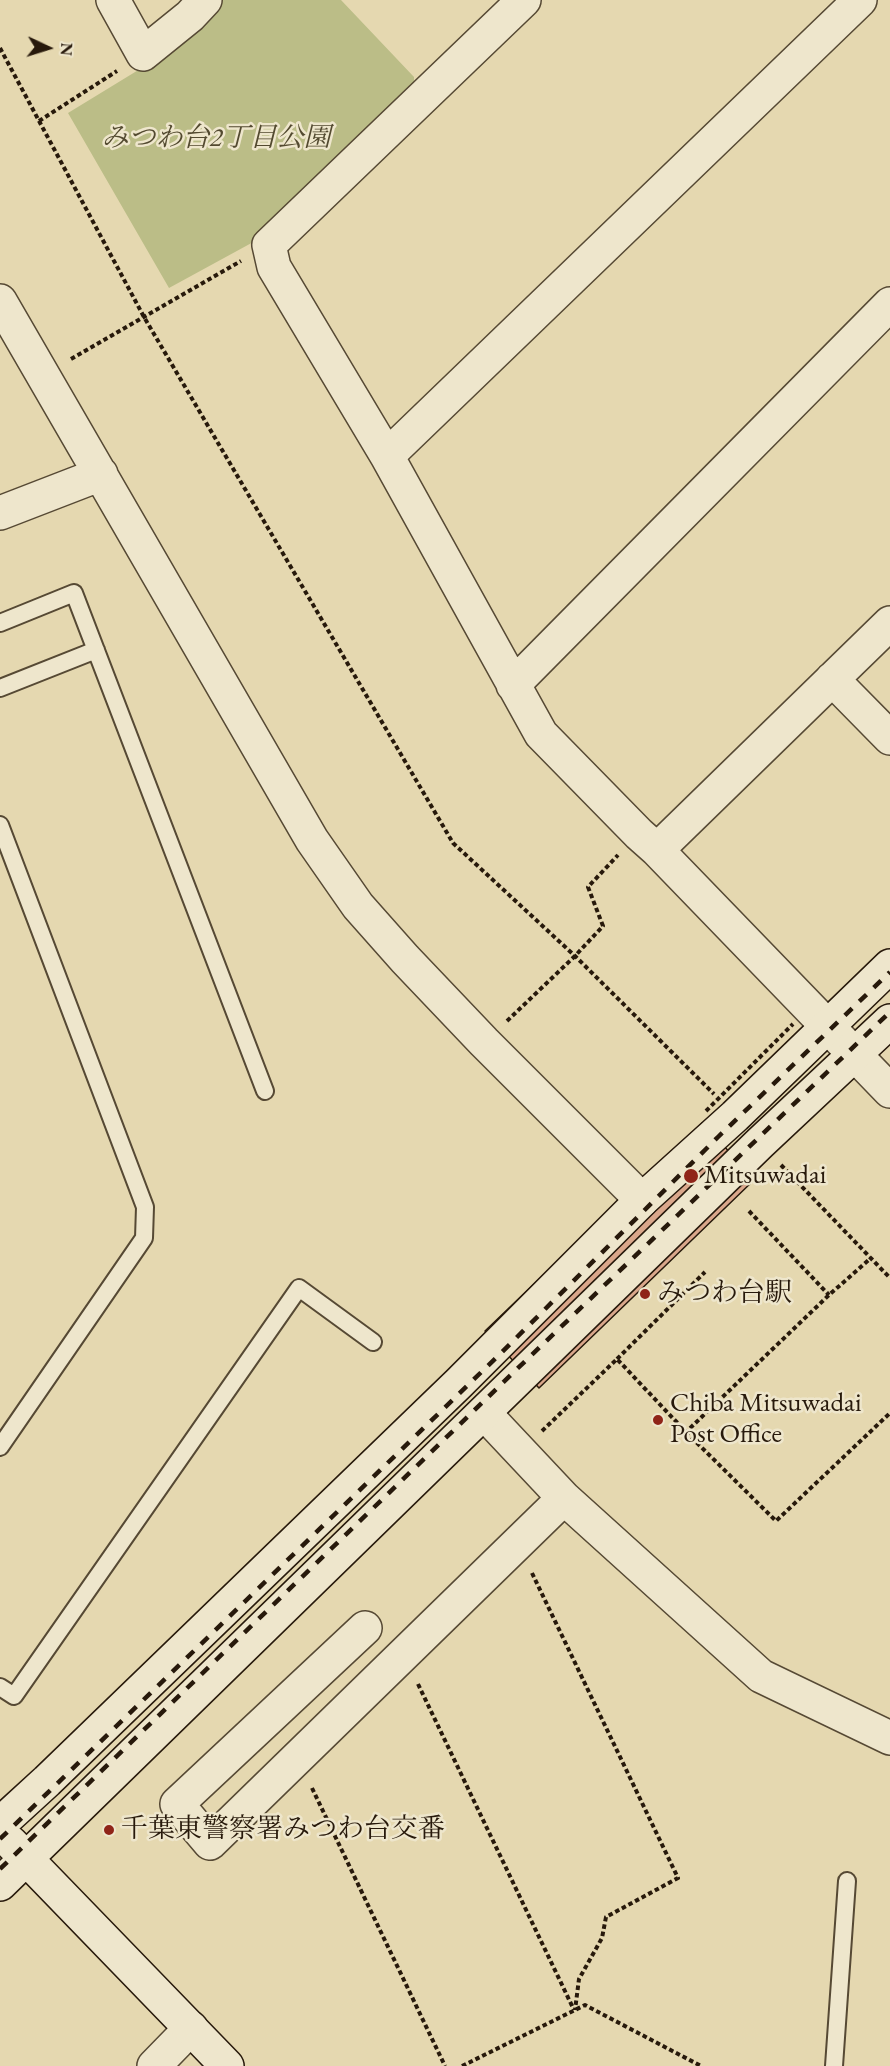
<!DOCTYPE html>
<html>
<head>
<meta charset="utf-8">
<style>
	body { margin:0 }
	#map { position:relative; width:890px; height:2066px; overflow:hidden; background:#e5d8b0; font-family:"EB Garamond",serif }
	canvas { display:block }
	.north { position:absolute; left:18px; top:18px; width:60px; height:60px; -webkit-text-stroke:4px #eee6cc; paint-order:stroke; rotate:94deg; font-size:16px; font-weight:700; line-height:24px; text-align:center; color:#27190b }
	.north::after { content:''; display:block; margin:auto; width:21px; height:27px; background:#27190b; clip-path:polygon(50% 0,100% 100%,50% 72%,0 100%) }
</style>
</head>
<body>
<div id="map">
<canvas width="890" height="2066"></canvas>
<div class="north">N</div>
</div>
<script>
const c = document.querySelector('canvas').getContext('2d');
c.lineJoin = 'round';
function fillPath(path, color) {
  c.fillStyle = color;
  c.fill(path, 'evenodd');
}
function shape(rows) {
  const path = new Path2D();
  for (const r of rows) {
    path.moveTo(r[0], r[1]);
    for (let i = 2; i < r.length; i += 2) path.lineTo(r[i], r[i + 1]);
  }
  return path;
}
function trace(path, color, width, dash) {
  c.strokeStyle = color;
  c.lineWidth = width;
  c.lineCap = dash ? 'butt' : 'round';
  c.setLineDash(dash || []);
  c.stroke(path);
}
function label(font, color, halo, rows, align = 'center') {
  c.font = font + ' "EB Garamond","Noto Serif JP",serif';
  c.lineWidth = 5;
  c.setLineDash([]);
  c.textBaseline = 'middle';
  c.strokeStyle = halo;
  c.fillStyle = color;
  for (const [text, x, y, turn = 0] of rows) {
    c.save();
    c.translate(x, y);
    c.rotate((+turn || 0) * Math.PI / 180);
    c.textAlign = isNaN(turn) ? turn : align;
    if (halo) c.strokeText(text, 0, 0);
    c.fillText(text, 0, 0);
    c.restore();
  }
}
const green = shape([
	[213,0,341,0,414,77,414,91,268,234,169,288,68,113,140,69]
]);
const building = shape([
	[702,1123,755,1179,539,1388,485,1331,702,1123]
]);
const path = shape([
	[0,48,144,317,453,843,575,956,714,1094],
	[39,121,117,71],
	[71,359,241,261],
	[507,1021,575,956,603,926,588,887,618,855],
	[781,1165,890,1278],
	[749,1211,829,1295],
	[617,1359,705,1272],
	[542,1431,617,1359,686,1432,829,1295,871,1258],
	[686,1432,776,1521,890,1413],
	[532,1573,678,1878,606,1917,602,1938,579,1979,575,2010],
	[418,1684,574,2010],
	[312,1788,445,2066],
	[462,2066,585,2005,701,2066]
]);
const lane = shape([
	[0,623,74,593,265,1091],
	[0,688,96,650],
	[0,825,145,1207,144,1238,0,1447],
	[0,1687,14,1696,299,1288,373,1342],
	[834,2066,847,1881]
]);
const street = shape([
	[113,0,143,54,190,16,205,0],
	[524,0,269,245,274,267,387,456,541,734,639,834,657,850,890,1091],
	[0,301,312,840,358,906,405,959,484,1042,642,1200],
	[387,456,860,0],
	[0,513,101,474],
	[832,679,890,738],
	[513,685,890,304],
	[657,850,890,623],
	[485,1414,564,1498,761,1676,890,1738],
	[365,1628,177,1804,210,1843,564,1498],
	[154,2066,191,2028]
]);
const secondary = shape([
	[0,1824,47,1781,459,1383,642,1200,735,1116,890,966],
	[11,1843,227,2066],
	[0,1884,760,1143,890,1021]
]);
const rail = shape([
	[0,1839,501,1353,718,1137,890,972],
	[0,1869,517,1369,890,1012]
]);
const pathBridge = shape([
	[706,1111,793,1024]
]);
const markers = [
	[691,1176,8,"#8f2418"],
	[645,1294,6,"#8f2418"],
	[658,1420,6,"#8f2418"],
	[109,1830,6,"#8f2418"]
];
const parkNames = [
	["みつわ台2丁目公園",216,139]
];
const poiNames = [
	["Mitsuwadai",704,1176],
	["みつわ台駅",657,1294],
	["Chiba Mitsuwadai",670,1404],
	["Post Office",670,1435],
	["千葉東警察署みつわ台交番",121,1830]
];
fillPath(green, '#bbbd87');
fillPath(building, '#daa78b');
trace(building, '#27190b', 1.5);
trace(lane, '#564934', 20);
trace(street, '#564934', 36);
trace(secondary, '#27190b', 36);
trace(path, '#27190b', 4, [4.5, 3]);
trace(lane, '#eee6cc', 16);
trace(street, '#eee6cc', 33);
trace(secondary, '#eee6cc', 33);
trace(rail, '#27190b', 4.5, [10, 10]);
trace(pathBridge, '#27190b', 4, [4.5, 3]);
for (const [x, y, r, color] of markers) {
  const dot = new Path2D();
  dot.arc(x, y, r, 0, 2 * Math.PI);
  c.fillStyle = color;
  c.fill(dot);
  trace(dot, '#eee6cc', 2);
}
label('italic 27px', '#534a30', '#eee6cc', parkNames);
label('27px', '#27190b', '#eee6cc', poiNames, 'left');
</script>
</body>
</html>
